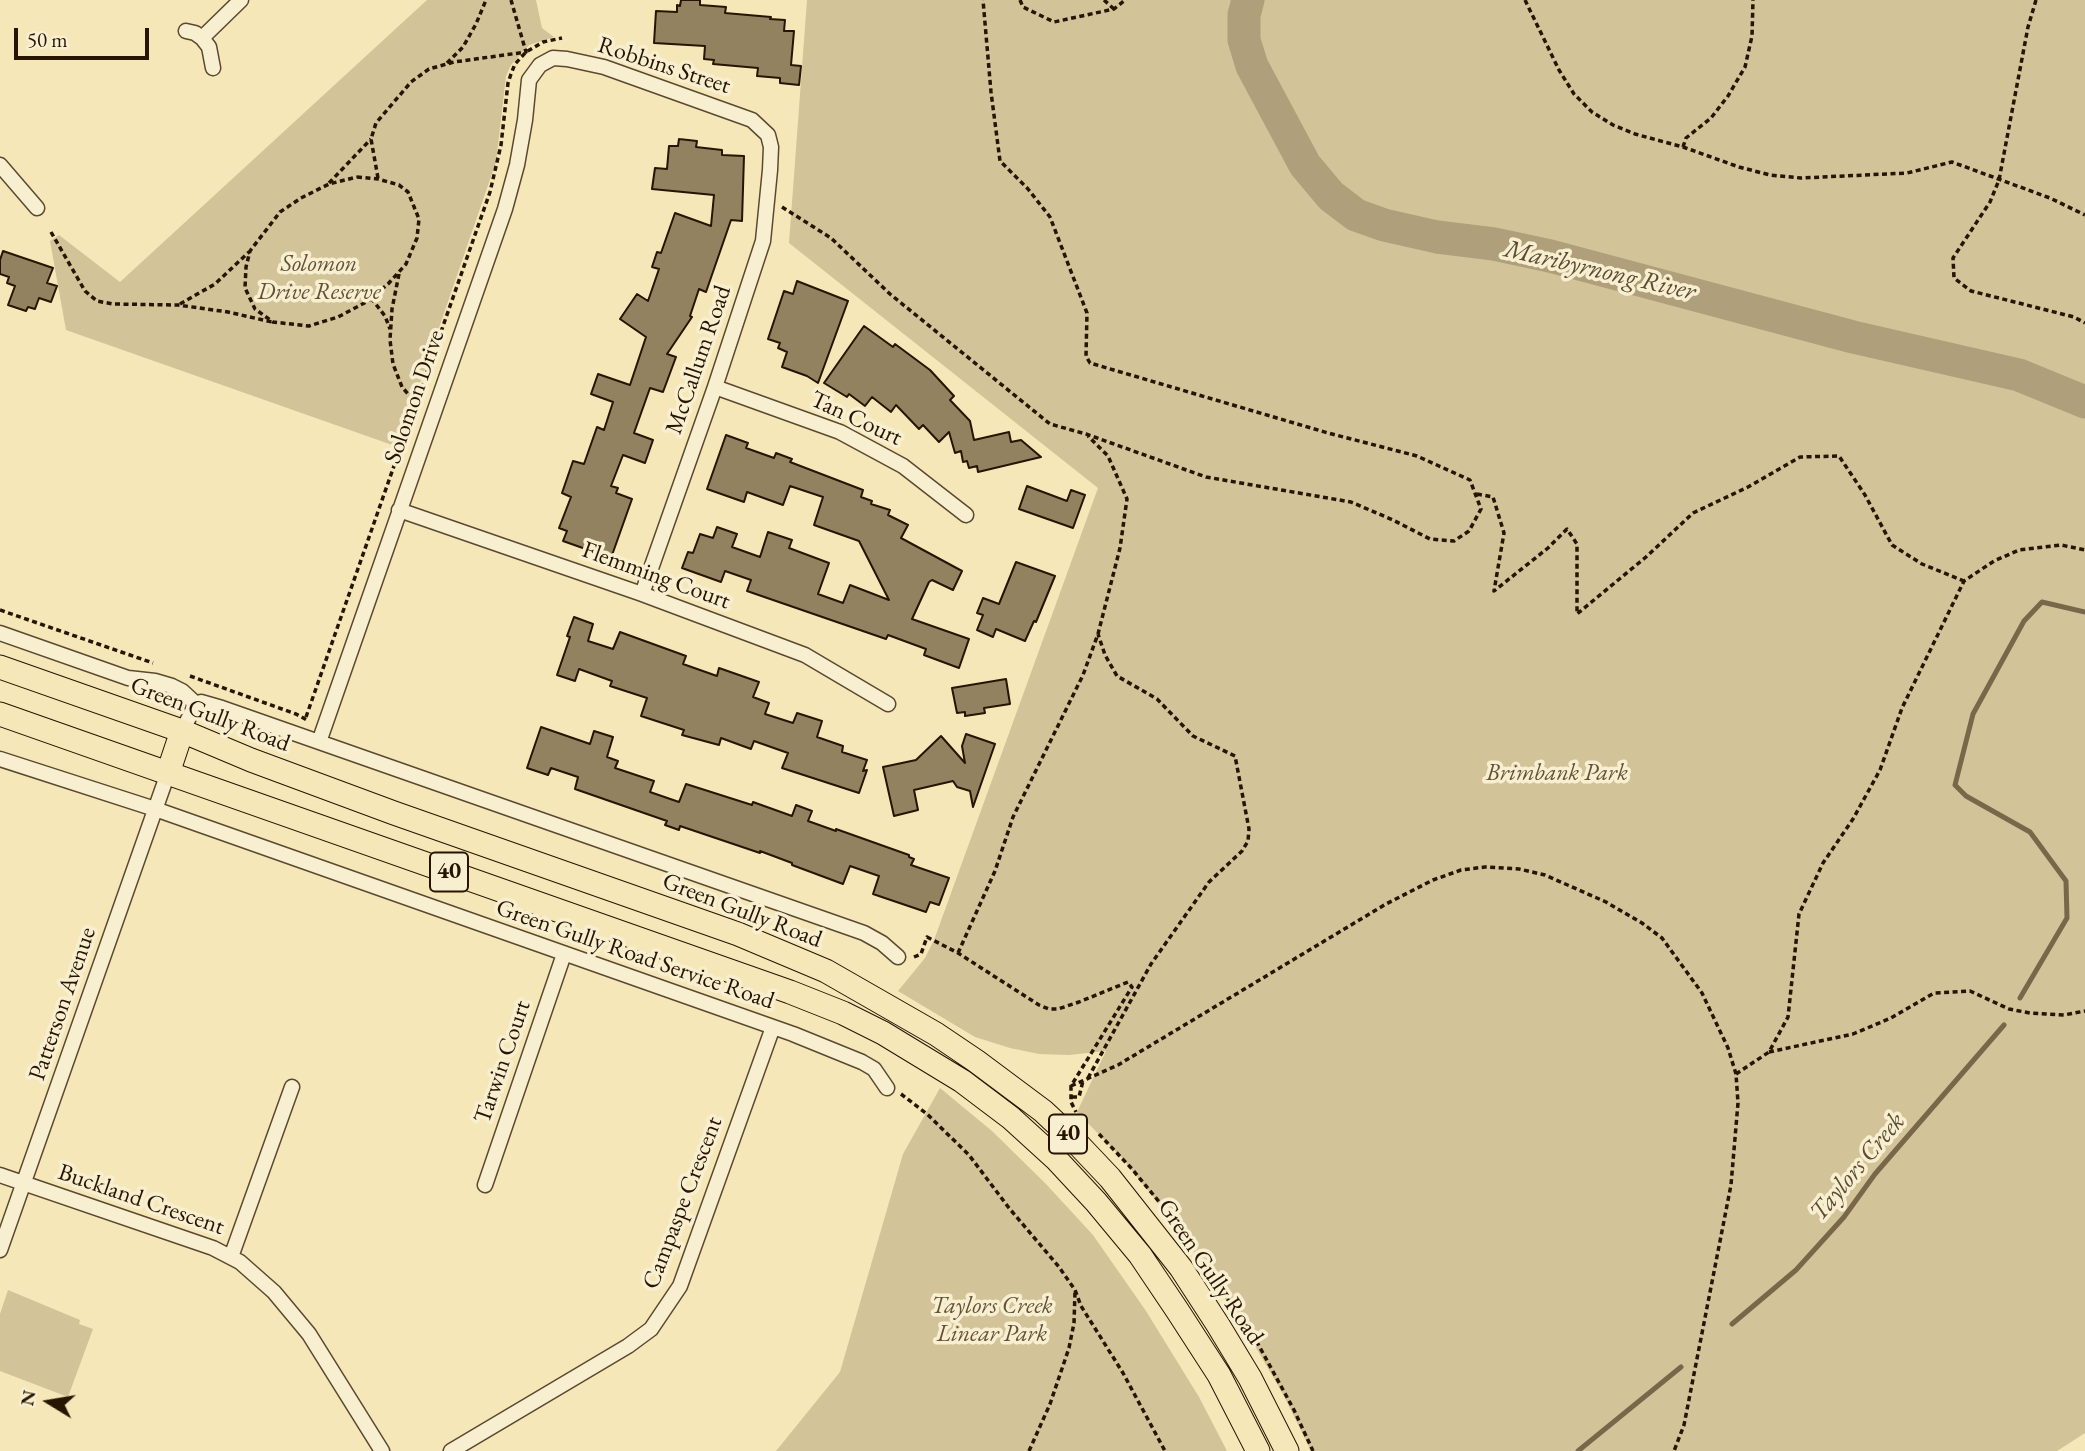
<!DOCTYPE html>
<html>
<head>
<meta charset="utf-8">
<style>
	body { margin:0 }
	#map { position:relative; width:2085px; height:1451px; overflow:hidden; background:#f5e7b8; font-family:"EB Garamond",serif }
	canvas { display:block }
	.north { position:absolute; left:14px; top:1367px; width:70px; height:70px; -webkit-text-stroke:5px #f8efd1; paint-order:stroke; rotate:281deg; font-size:19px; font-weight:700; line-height:28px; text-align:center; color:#271401 }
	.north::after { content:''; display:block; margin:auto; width:24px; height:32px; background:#271401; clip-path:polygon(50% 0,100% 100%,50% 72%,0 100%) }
	.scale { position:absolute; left:14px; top:28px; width:135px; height:32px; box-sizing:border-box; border:4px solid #271401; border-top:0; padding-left:9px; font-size:21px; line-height:24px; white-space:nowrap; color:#271401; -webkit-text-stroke:5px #f8efd1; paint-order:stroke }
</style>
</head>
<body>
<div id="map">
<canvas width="2085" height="1451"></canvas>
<div class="north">N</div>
<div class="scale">50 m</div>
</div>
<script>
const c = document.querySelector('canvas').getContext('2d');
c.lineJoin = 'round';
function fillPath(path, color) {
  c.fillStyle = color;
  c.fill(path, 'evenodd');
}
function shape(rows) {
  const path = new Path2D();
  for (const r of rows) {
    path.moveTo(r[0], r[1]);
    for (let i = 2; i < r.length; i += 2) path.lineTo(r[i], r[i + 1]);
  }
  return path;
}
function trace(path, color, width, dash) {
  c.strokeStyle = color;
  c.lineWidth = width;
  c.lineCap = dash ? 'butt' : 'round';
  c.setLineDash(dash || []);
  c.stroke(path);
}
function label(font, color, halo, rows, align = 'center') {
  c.font = font + ' "EB Garamond",serif';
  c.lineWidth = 7;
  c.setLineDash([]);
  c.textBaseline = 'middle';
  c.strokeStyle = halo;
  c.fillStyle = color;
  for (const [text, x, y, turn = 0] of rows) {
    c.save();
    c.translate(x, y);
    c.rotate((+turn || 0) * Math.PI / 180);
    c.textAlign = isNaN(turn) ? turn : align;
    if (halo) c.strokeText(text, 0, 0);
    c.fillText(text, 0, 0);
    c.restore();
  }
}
const green = shape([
	[427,0,536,0,542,28,554,37,529,45,511,65,506,76,496,162,398,447,66,330,50,241,59,235,120,282],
	[807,0,2085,0,2085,1433,2057,1451,1311,1451,1284,1396,1251,1339,1213,1280,1167,1214,1122,1158,1077,1112,1106,1051,1069,1055,1039,1054,1010,1048,975,1037,898,991,925,958,934,940,1098,488,789,243],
	[940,1088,992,1131,1046,1184,1093,1235,1146,1311,1199,1397,1227,1451,776,1451,840,1372,903,1154],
	[8,1290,80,1320,79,1324,93,1329,68,1397,0,1371,0,1314]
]);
const stream = shape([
	[2020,998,2067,918,2066,881,2030,832,1966,796,1955,785,1973,714,2024,621,2042,602,2085,612],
	[1732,1324,1796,1270,1844,1217,1875,1174,2004,1025],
	[1578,1451,1681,1367]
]);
const river = shape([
	[1248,0,1244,15,1244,40,1252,66,1305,165,1331,196,1356,215,1384,225,1437,237,1494,244,1550,256,1853,337,2019,375,2085,402]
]);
const building = shape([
	[681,0,700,0,700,5,726,7,725,13,771,17,770,19,785,20,784,31,794,31,791,65,801,66,799,85,780,83,780,78,757,76,758,68,713,64,714,60,704,59,705,46,654,43,656,11,677,12,677,5,680,6,681,0],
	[679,139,697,141,696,147,722,150,722,155,744,156,742,221,731,220,706,292,699,289,690,316,692,317,667,354,676,357,663,392,650,388,634,433,653,440,645,463,623,455,611,486,618,488,616,493,632,499,611,558,563,541,567,531,559,528,571,497,562,493,573,461,584,464,597,427,604,430,613,402,591,394,598,374,630,385,646,337,620,319,637,294,648,301,659,269,652,267,657,252,661,253,675,213,711,226,714,195,652,189,655,168,667,169,669,146,678,146,679,139],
	[3,251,53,268,47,283,57,286,51,302,39,298,35,309,28,307,26,311,8,305,15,286,7,283,9,277,0,274,0,260,3,251],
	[797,281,848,301,818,383,807,376,782,367,787,352,778,348,780,343,768,339,784,291,793,294,797,281],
	[864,326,893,347,895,344,930,370,954,396,950,400,970,421,974,440,1009,432,1011,442,1021,440,1041,457,978,472,977,466,969,468,967,461,963,462,961,451,955,453,949,432,939,442,923,425,919,429,896,405,891,412,872,397,865,406,849,394,847,397,824,383,864,326],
	[726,435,748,443,746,448,774,458,776,453,792,459,790,462,863,490,861,497,872,501,871,504,890,510,888,515,908,525,901,538,962,571,953,590,932,580,929,582,912,619,969,639,959,668,924,655,926,649,888,635,886,639,747,591,751,580,725,571,721,582,682,568,688,552,693,553,700,534,713,538,717,527,737,534,732,547,760,557,768,532,792,540,789,548,829,563,818,594,843,603,850,585,889,600,859,541,814,525,823,497,790,486,783,505,747,492,744,502,707,489,726,435],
	[1027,486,1067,501,1071,490,1085,495,1073,528,1019,509,1027,486],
	[1016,562,1055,576,1036,622,1034,621,1025,641,996,629,993,637,977,630,983,615,977,613,983,598,999,604,1016,562],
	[574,617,593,624,588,641,613,649,620,632,686,656,683,664,717,676,719,668,759,682,753,697,769,703,765,714,793,723,797,713,822,721,817,737,843,746,842,752,867,760,863,771,867,770,859,793,782,768,788,753,754,741,751,749,721,738,719,745,682,735,684,730,641,716,647,698,610,686,612,681,579,669,575,681,557,675,570,637,567,636,574,617],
	[1006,679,1010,704,984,708,985,713,965,716,965,712,957,713,952,688,1006,679],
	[541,727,590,744,594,731,613,737,607,757,618,761,615,768,654,781,650,792,679,802,686,784,752,805,753,802,792,816,796,805,812,811,808,821,836,831,836,829,909,855,909,857,914,859,911,865,949,878,939,905,930,902,926,912,873,894,879,876,850,866,843,884,792,865,792,863,760,851,760,853,680,826,679,830,665,825,667,821,575,789,578,777,551,768,548,775,527,768,541,727],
	[966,734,995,744,973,807,970,791,957,787,953,781,914,790,918,810,894,816,883,767,916,760,941,736,965,763,962,746,966,734]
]);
const path = shape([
	[1020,0,1023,7,1054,22,1114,9,1125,0],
	[1104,0,1114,9],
	[1525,0,1559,70,1574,94,1592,112,1613,125,1635,134,1683,147,1739,167,1770,175,1801,178,1907,173,1952,162,2050,198,2085,215],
	[2036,0,2028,27,1999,180,1990,202,1953,258,1954,278,1971,291,2074,317,2085,323],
	[447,63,463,47,476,24,486,0],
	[1683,147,1686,138,1711,118,1728,96,1745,67,1752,36,1753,0],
	[357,177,378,179,399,185,408,192,419,219,417,238,406,264,388,284,368,301,338,317,309,326,273,322,255,309,245,288,246,267,250,251,280,212,301,198,329,184,357,177],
	[378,178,371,139,376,123,411,82,429,69,454,62,526,52,511,0],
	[329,183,371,139],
	[782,207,831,238,890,294,1050,424,1086,434,1206,477,1351,502,1393,520,1430,539,1454,541,1469,531,1481,509,1470,480,1417,456,1328,433,1090,363,1086,356,1087,313,1050,217,1028,189,1000,161,991,92,983,0],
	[51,232,85,291,97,301,113,304,178,305,228,312,272,322],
	[399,274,392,309,390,340,393,364,402,387,416,403],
	[371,298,385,316,390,329],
	[180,304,215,284,249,252],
	[1477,494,1493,497,1504,533,1494,591,1548,548,1567,529,1577,544,1577,614,1646,557,1693,513,1748,487,1800,457,1839,456,1865,495,1892,545,1922,564,1964,581],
	[0,610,153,663],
	[190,676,296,714,307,720],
	[306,717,490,192,501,145,508,83,511,74,515,64,526,52,543,42,562,38],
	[958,953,995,871,1013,817,1083,675,1098,634,1120,548,1127,499,1108,456,1088,436],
	[914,957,921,954,927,937,958,953,1039,1005,1049,1009,1058,1009,1079,1002,1128,982,1132,987,1071,1086,1071,1102,1076,1112],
	[1769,1052,1853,1034,1891,1018,1934,993,1970,991,2009,1009,2030,1013,2064,1015,2085,1011],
	[1736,1074,1769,1052,1788,1017,1799,914,1823,863,1853,819,1880,770,1902,708,1964,581,1994,561,2019,550,2061,545,2085,550],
	[1088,1078,1151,964,1209,882,1242,851,1248,841,1249,829,1235,756,1193,736,1157,699,1117,676,1105,655,1098,634],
	[1071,1086,1118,1065,1386,904,1433,880,1461,870,1485,867,1519,869,1545,875,1606,902,1642,923,1662,938,1702,993,1728,1048,1736,1074,1738,1103,1731,1185,1684,1425,1674,1451],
	[901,1094,927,1114,969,1155,1009,1208,1059,1267,1075,1290,1081,1306,1123,1373,1165,1451],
	[1072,1097,1079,1097,1083,1081],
	[1099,1134,1132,1169,1170,1215,1190,1244],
	[1218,1285,1258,1344,1294,1410,1313,1451],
	[1029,1451,1050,1404,1069,1348,1074,1323,1075,1292]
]);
const minor = shape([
	[186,31,195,33,202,38,209,47,213,68],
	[202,38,241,0],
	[0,165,37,208],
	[715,387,840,432,903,466,966,515],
	[399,510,642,594,805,655,888,704],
	[0,633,128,678,155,681,172,686,182,691,196,704],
	[182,731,196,704,201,702,222,708,864,933,882,943,898,957],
	[319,742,505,209,517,165,525,120,529,80,540,65,553,58,567,59,604,67,752,120,768,135,771,147,770,170,763,241,715,387,642,594],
	[0,759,155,809,793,1034,862,1062,874,1069,887,1088],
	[0,1175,213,1248,240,1262,274,1292,309,1334,382,1451],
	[485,1185,564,954],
	[0,1250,168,773],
	[231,1257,292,1087],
	[451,1451,628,1346,651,1329,680,1286,773,1027]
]);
const primary = shape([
	[0,667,182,731,251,760,394,813,738,934,826,971,936,1034,976,1061,1043,1111,1074,1140,1110,1178,1181,1268,1218,1325,1250,1378,1287,1451],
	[0,714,790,992,843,1013,883,1033,962,1081,1011,1118,1056,1159,1096,1202,1140,1255,1177,1310,1219,1375,1258,1451],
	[168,773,182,731]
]);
const shields = [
	[449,872,38],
	[1068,1134,38]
];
const shieldNames = [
	["40",449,872],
	["40",1068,1134]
];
const streetNames = [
	["Robbins Street",664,66,18],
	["McCallum Road",699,360,-71],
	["Solomon Drive",415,397,-71],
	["Tan Court",856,419,25],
	["Flemming Court",656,576,20],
	["Green Gully Road",210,715,21],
	["Green Gully Road",742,911,21],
	["Green Gully Road Service Road",635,955,19],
	["Patterson Avenue",63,1004,-71],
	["Tarwin Court",503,1062,-71],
	["Buckland Crescent",141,1200,19],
	["Campaspe Crescent",683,1203,-69],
	["Green Gully Road",1210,1272,56]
];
const parkNames = [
	["Solomon",319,264],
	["Drive Reserve",319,292],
	["Brimbank Park",1557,773],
	["Taylors Creek",992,1306],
	["Linear Park",992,1334]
];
const waterNames = [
	["Maribyrnong River",1600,271,13],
	["Taylors Creek",1858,1167,-50]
];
fillPath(green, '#d2c399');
trace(stream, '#79674a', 5);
trace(river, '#af9f7a', 33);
fillPath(building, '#928260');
trace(building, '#271401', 2);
trace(minor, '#5a492f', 17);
trace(primary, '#271401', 25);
trace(path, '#271401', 3.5, [5, 3.5]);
trace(minor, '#f8efd1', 14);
trace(primary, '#f5e7b8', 23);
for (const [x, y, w] of shields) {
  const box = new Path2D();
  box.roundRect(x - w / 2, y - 19.5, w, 39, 5);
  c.fillStyle = '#f8efd1';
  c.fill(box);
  trace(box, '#271401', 2);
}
label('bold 23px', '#271401', null, shieldNames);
label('24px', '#271401', '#f8efd1', streetNames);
label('italic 24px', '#635136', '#f8efd1', parkNames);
label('italic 26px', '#5d4c31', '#f8efd1', waterNames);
</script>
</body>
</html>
